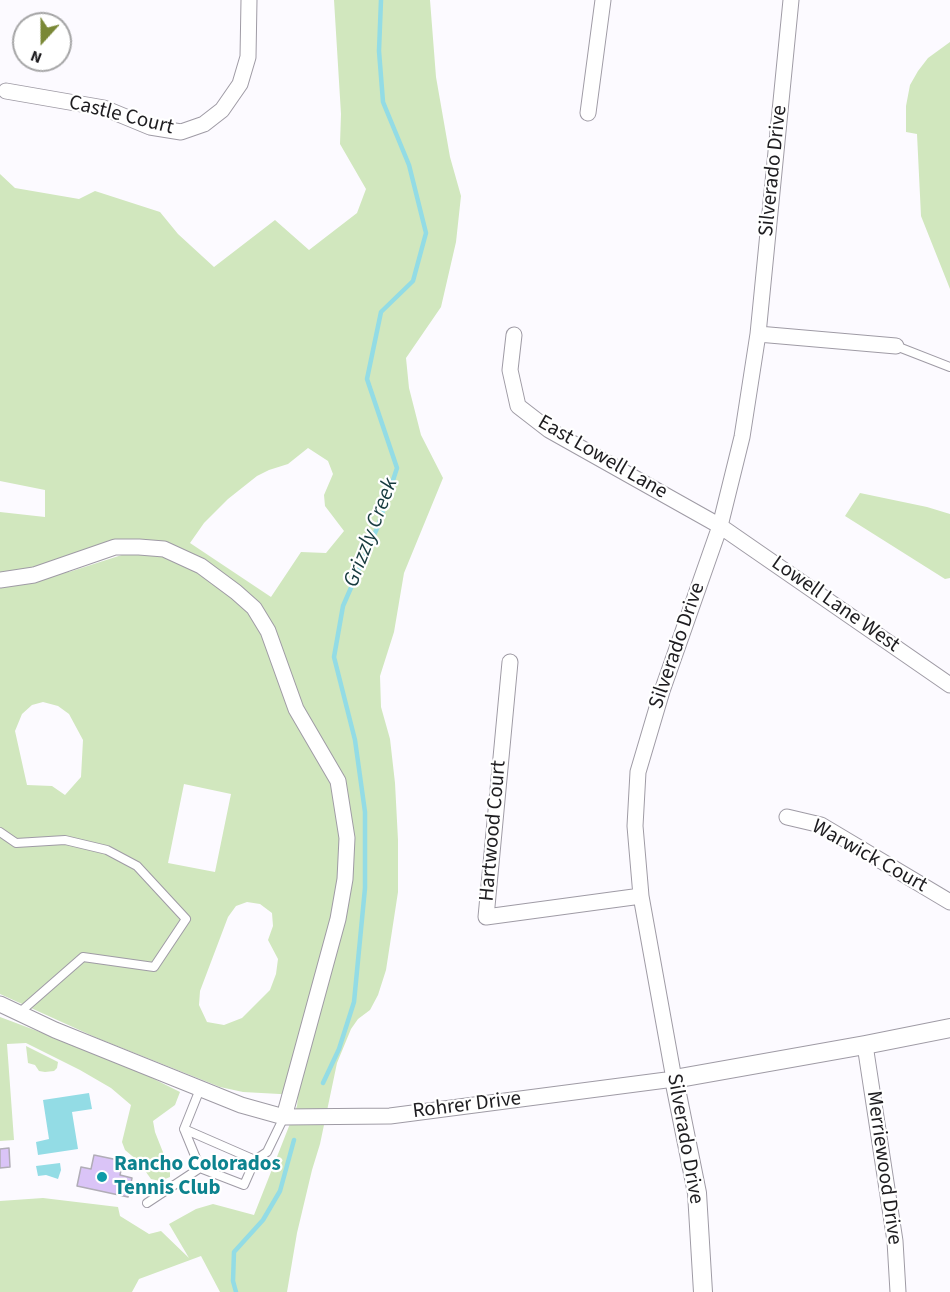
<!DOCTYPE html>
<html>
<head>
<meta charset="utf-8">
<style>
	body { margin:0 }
	#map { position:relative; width:950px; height:1292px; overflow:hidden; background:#fcfaff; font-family:"Source Sans 3",sans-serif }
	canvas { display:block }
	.north { position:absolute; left:12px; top:12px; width:60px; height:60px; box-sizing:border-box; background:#fff; border:2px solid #a5a5a6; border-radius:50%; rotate:201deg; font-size:16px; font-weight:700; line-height:24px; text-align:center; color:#1e1d20 }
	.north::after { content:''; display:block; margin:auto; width:21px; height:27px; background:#7a8836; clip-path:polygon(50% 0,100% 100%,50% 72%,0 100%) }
</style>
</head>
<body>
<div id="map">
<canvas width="950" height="1292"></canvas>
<div class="north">N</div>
</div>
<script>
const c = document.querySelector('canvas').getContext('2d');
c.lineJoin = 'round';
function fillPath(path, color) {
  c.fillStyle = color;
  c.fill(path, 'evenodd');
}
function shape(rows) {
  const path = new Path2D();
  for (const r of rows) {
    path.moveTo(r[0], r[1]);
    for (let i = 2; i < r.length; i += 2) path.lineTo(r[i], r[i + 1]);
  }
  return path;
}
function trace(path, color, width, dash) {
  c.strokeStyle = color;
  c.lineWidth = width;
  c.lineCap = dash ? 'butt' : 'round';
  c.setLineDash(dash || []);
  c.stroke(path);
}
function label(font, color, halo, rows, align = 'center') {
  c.font = font + ' "Source Sans 3",sans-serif';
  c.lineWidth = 4.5;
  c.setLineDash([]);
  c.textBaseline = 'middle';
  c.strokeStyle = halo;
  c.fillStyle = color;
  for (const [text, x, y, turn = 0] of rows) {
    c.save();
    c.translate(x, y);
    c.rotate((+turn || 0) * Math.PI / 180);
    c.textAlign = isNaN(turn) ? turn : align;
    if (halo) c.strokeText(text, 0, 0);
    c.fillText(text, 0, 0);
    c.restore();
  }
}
const green = shape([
	[334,0,430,0,436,77,450,157,461,196,456,242,441,307,406,358,409,388,421,435,443,478,404,573,394,632,380,676,381,707,390,739,395,783,398,840,398,892,386,970,378,995,370,1010,358,1019,351,1029,337,1063,320,1144,312,1170,297,1233,287,1292,220,1292,201,1256,139,1279,132,1292,0,1292,0,1201,43,1198,118,1207,120,1216,149,1234,161,1231,189,1258,169,1224,196,1209,213,1204,254,1215,297,1106,298,1095,243,1092,220,1087,97,1038,0,994,0,586,57,572,69,572,128,553,140,545,38,569,0,573,0,512,45,517,45,490,0,481,0,174,15,188,79,199,95,191,160,212,178,234,214,267,275,220,309,250,357,213,366,189,340,144,341,114],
	[308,448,328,461,333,474,324,495,325,506,344,531,326,553,301,552,271,597,190,543,204,523,228,499,257,476,269,470,288,464],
	[43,702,58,706,69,714,83,740,81,777,65,795,52,786,27,785,15,731,22,714,32,705],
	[184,784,231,794,215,872,168,863],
	[247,902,260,904,272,913,273,926,268,940,278,959,276,974,270,990,242,1018,224,1025,207,1022,199,1005,200,991,228,917,236,906],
	[950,42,950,289,921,216,917,134,906,132,906,106,910,85,918,71,928,58],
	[860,493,927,507,950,514,950,578,945,579,845,516],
	[0,1017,120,1062,180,1092,175,1105,153,1121,155,1132,170,1170,170,1177,160,1181,151,1179,138,1161,125,1150,122,1142,131,1105,111,1088,80,1070,26,1043,7,1044,14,1140,0,1141],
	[26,1046,58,1062,57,1068,54,1071,45,1072,39,1071,35,1065,28,1063]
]);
const water = shape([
	[89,1093,92,1109,72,1112,78,1149,38,1155,36,1142,49,1139,43,1100],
	[60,1163,61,1170,58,1179,46,1175,38,1176,36,1166]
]);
const stream = shape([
	[323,1083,339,1049,354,1002,365,888,365,812,355,740,334,657,343,606,378,526,397,468,367,379,381,312,413,281,426,233,409,165,383,102,379,51,381,0],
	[236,1292,233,1281,234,1252,263,1220,280,1191,294,1140]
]);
const building = shape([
	[9,1148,10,1167,0,1168,0,1149,9,1148],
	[94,1155,123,1161,120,1175,132,1178,128,1197,77,1186,81,1167,91,1169,94,1155]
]);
const service = shape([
	[896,346,950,367],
	[0,832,16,843,65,840,107,850,137,866,186,919,154,967,83,957,19,1013],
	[200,1089,184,1129,200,1168,244,1185,255,1160,267,1152,284,1117],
	[184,1129,255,1160],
	[147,1203,200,1168]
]);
const minor = shape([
	[6,91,104,108,150,127,181,132,204,124,222,110,240,84,248,57,249,0],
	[588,113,603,0],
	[758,334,896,346],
	[514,335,510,370,518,406,549,430,720,526,950,685],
	[0,580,34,575,115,547,139,547,164,549,201,566,236,592,254,608,268,631,296,709,338,781,347,838,345,879,338,919,284,1117],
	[510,662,486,917,641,896],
	[787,817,821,825,950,902],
	[0,1004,55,1030,241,1105,284,1117,390,1116,674,1079,641,896,635,826,638,772,662,691,720,526,742,437,758,334,791,0],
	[865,1045,895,1241,898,1292]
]);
const tertiary = shape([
	[703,1292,697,1193,674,1079,865,1045,950,1028]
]);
const markers = [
	[102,1177,6,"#0f9aa8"]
];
const streetNames = [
	["Castle Court",121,116,14],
	["Silverado Drive",774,171,-84],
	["East Lowell Lane",602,458,30],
	["Lowell Lane West",835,605,35],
	["Silverado Drive",678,646,-71],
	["Hartwood Court",494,831,-85],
	["Warwick Court",869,857,29],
	["Rohrer Drive",467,1106,-7],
	["Silverado Drive",684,1139,80],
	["Merriewood Drive",883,1168,82]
];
const cultureNames = [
	["Rancho Colorados",114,1165],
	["Tennis Club",114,1189]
];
const waterNames = [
	["Grizzly Creek",372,533,-69]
];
fillPath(green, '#d1e7be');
fillPath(water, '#93dce5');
trace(stream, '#93dce5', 4.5);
fillPath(building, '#dac4f7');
trace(building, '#b1adb7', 1.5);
trace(service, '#9f9ba5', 10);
trace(minor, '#9f9ba5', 17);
trace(tertiary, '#9f9ba5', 20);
trace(service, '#fff', 8);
trace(minor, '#fff', 15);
trace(tertiary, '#fff', 18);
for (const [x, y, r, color] of markers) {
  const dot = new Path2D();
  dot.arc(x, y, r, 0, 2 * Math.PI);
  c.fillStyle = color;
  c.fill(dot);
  trace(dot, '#fff', 2);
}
label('21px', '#1e1d20', '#fff', streetNames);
label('bold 21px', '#0d838f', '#fff', cultureNames, 'left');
label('italic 22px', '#163a3e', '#fff', waterNames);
</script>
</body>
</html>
